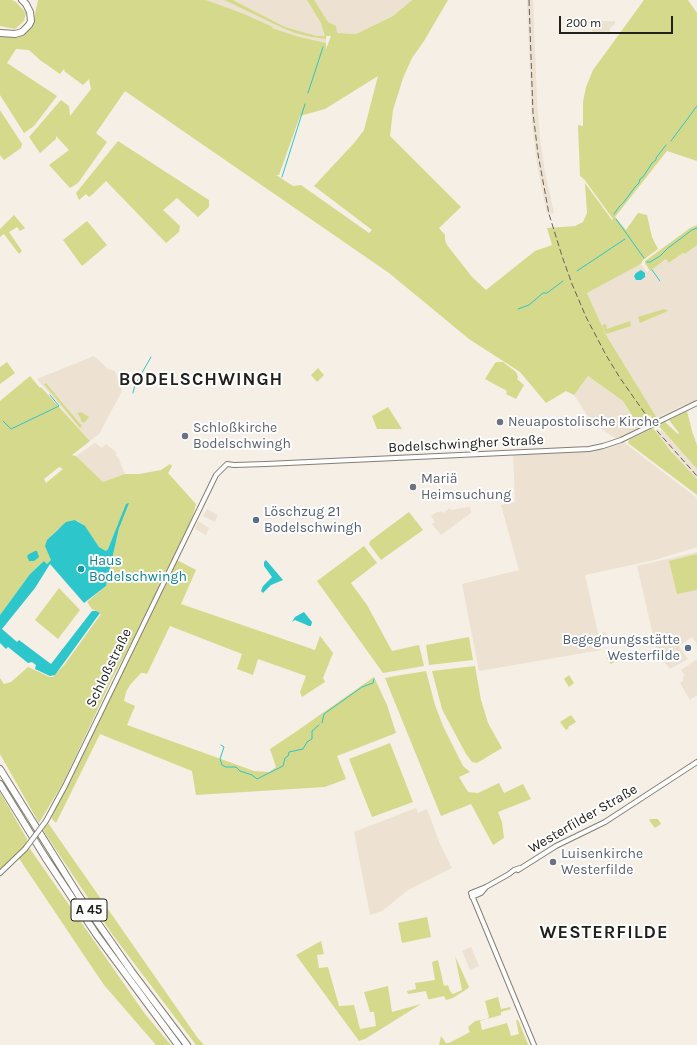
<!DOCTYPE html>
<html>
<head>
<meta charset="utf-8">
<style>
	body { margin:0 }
	#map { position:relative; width:697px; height:1045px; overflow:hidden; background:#f6efe5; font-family:Karla,sans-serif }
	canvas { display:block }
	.scale { position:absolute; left:559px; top:16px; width:114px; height:18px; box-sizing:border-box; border:2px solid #22201c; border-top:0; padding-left:5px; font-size:12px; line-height:14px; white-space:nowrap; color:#22201c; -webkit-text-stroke:3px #fff; paint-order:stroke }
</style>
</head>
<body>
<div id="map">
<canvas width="697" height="1045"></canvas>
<div class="scale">200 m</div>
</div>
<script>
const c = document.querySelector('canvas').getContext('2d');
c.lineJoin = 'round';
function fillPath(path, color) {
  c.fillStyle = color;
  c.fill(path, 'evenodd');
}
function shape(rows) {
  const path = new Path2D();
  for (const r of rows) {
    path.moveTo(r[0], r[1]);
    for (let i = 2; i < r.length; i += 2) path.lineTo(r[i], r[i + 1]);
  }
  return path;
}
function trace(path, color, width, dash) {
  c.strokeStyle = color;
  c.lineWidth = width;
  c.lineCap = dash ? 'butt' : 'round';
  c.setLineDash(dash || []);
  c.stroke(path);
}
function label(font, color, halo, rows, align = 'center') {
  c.font = font + ' Karla,sans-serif';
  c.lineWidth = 4;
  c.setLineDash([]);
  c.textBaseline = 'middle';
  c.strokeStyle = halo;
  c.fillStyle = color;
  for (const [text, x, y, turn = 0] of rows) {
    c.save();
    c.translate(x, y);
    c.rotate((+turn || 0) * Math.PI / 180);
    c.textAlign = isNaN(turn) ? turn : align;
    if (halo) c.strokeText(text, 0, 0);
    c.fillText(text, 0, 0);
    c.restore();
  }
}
const built = shape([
	[206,0,224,0,278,26,311,37,326,39,326,43,296,36,272,28,272,27,242,13],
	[233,0,412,0,393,16,356,34,333,33,331,36,317,36,285,27],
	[527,0,533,0,537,101,540,139,545,172,554,213,547,214,537,164,532,123],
	[591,21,615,21,615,24,610,28,610,32,592,32],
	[697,245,697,403,686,408,684,405,657,418,606,335,587,293,641,264,647,272,667,259,670,263,684,252,685,254],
	[94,356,108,369,115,371,122,391,99,434,90,441,37,379],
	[588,376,623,401,640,428,621,440,697,498,697,547,655,560,585,575,598,633,606,632,608,642,600,644,601,650,479,671,462,584,519,570,501,505,515,502,513,453,589,449,620,440,613,437,591,421,574,395],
	[662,430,697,469,697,479,656,433],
	[95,443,102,448,106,444,116,452,116,456,118,457,125,474,103,482,76,456],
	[470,507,471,513,441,535,432,524,435,522,431,516,435,513,441,511,443,513,450,508,451,510],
	[207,509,218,515,215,522,203,516],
	[198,521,209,528,206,535,195,529],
	[697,552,697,644,692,637,679,646,688,659,670,669,657,652,637,566],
	[697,659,697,695,690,700,680,683,683,681,683,677,685,676,681,670],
	[416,808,418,813,427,809,440,844,452,868,408,890,382,911,370,915,354,832],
	[471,947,479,966,470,970,462,951]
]);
const green = shape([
	[0,0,12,0,16,2,26,13,24,21,15,29,0,26],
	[38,0,206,0,242,13,273,27,272,28,296,36,326,43,326,49,331,36,326,36,326,39,311,37,295,33,278,26,224,0,233,0,285,27,317,36,325,36,321,23,307,0,314,0,328,22,336,26,337,33,356,34,393,16,412,0,448,0,424,41,412,58,403,78,393,110,390,136,461,207,439,228,445,235,445,240,447,245,472,277,486,290,535,251,552,245,547,228,575,226,583,222,587,213,585,183,612,220,613,219,584,179,580,176,578,125,583,126,583,102,586,87,593,70,644,0,688,0,697,13,697,161,667,151,615,217,626,230,638,213,647,215,652,237,658,249,643,260,641,264,587,293,606,335,657,418,653,420,650,415,645,418,648,423,640,428,623,401,588,376,574,395,566,391,546,403,520,372,469,339,389,273,125,91,96,133,107,142,78,183,70,188,49,165,69,150,56,136,56,139,40,153,29,137,61,100,69,106,70,116,91,89,89,79,83,85,64,71,65,70,64,69,60,74,40,60,29,50,16,49,7,63,57,96,34,126,24,133,0,95,0,35,15,37,26,33,33,23],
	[378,76,364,130,355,142,314,186,372,230,369,233,308,190,301,185,293,186,276,175,279,175,300,116,325,109],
	[0,110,22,144,21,148,4,160,0,155],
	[118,141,209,200,209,207,198,217,177,198,163,210,180,226,179,232,166,243,106,181,93,194,89,197,86,194,79,200,76,193],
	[14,215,25,228,20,231,17,227,9,232,22,251,19,254,4,234,0,237,0,229],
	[87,221,107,245,82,266,63,240],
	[697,225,697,245,685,254,683,253,669,263,666,259,650,271,645,263,645,261,690,228],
	[664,309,668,311,640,323,638,317],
	[630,321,631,326,606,334,602,325,606,324,607,329],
	[7,362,15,373,0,384,0,367],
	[497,362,503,362,516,372,518,377,517,379,524,385,516,399,506,394,507,391,485,379,495,363],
	[318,368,324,375,317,382,311,375],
	[30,376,40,388,41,387,90,441,72,455,76,456,103,482,125,474,139,474,161,470,170,464,172,466,168,473,196,504,190,527,175,559,196,570,181,604,315,650,320,636,333,653,323,678,325,682,302,697,300,692,306,676,258,659,253,675,237,669,242,654,170,626,147,674,144,673,141,673,130,685,126,692,124,701,135,706,127,725,254,771,269,772,276,767,270,749,294,733,374,677,387,705,396,733,337,756,346,779,325,787,196,795,192,771,100,734,56,823,52,819,52,816,114,689,151,607,112,679,63,783,39,823,0,754,0,678,4,684,11,682,28,667,50,677,53,677,65,664,101,614,92,609,87,602,106,586,119,528,119,522,108,549,106,551,99,547,86,528,78,521,75,520,58,529,51,536,51,560,47,564,44,561,30,574,0,615,0,401],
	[59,467,63,469,46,483,44,479],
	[46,383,59,399,82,426,80,428,44,384],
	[388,407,402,429,377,429,372,416],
	[687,411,692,431,697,445,697,469,658,425,665,422,678,434,679,433,669,420],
	[81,412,89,417,84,423,81,421,80,417,77,413],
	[653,428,670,450,697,479,697,495,628,443,629,440],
	[409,512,423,530,381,560,369,544,370,541],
	[364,546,377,563,351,583,367,605,392,651,419,645,424,666,383,673,317,581],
	[697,554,697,590,677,594,669,561],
	[59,588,80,610,58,639,35,620],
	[469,637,473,660,429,665,426,645],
	[615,653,619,659,611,664,607,658],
	[475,666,481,700,488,723,502,748,477,763,472,762,466,754,451,726,442,709,432,671],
	[426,671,435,705,443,726,463,766,470,772,459,777,468,792,478,793,499,783,504,793,523,784,531,799,498,812,502,822,504,838,493,845,471,804,441,816,385,678,395,676],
	[569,675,574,683,569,687,564,679],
	[571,715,576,722,568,727,569,728,566,730,560,722],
	[390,743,413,802,372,817,349,759],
	[0,792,27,839,26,848,28,846,145,1014,171,1045,156,1045,104,985,18,857,0,873],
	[651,819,658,819,661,824,655,828,649,820],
	[48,823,197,1037,204,1045,196,1045,112,934,43,830],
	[427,917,431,937,402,943,398,923],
	[321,941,324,954,317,955,319,968,328,967,339,1006,354,1005,360,1029,376,1026,374,1012,370,1012,364,992,388,986,392,1012,421,1004,365,1039,359,1041,296,955],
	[455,956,469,987,467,989,453,998,446,1000,444,996,431,999,428,999,426,991,408,994,407,991,416,989,415,983,435,980,432,962,438,960,444,986,448,985,450,991,453,994,462,990],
	[498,997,501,1009,510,1007,511,1009,501,1012,501,1015,480,1021,482,1030,507,1023,511,1036,519,1034,516,1020,518,1020,528,1044,527,1045,439,1045,441,1036,446,1043,449,1043,470,1032,468,1027,475,1021,487,1019,489,1017,485,1001]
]);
const water = shape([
	[641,270,645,273,645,277,641,280,636,280,634,276,636,273],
	[129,503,119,528,106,586,84,603,50,564,35,588,2,629,17,642,19,640,51,664,92,611,96,611,100,613,55,675,50,676,35,669,36,665,32,662,28,663,8,647,6,649,0,643,0,615,30,574,44,561,47,564,51,560,45,546,47,540,66,522,75,520,85,526,99,547,106,551,108,549,126,504],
	[35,551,37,551,39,557,34,561,29,561,27,556,29,554],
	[266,560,283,580,271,585,263,593,261,591,263,586,272,577,264,566,264,562],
	[304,612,312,622,311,626,309,626,295,620,292,622,295,617]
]);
const stream = shape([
	[308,93,323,47],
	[671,141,697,106],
	[282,177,305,104],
	[614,214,619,207,624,202,635,187,639,183,640,179,643,177,652,163,656,160,656,158,666,145],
	[616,219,644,258],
	[647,262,650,262,660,256,668,248,692,230,697,228],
	[652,270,660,281],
	[577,271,625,239],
	[518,309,529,305,543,293,547,293,563,281],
	[133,393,135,385,151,357],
	[3,421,11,429,59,406,50,395],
	[322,723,324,714,362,687,373,683,374,679],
	[221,745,224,747,220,759,222,765,226,767,236,767,240,771,252,775,257,779,283,766,285,758,288,756,289,752,303,749,307,742,312,739,312,731,319,725]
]);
const tertiary = shape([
	[46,821,65,786,216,475,227,464,234,465,266,464,589,449,603,446,621,440,697,403],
	[520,868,514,870,509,874,486,887,471,893,534,1045],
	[518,870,556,846,605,822,697,762],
	[0,873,25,849],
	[472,897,481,893,486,887]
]);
const motorway = shape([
	[0,33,15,34,22,32,29,25,31,21,30,12,26,4,22,0],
	[0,769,79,896,132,972,187,1045],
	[0,784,45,857,96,934,178,1045]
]);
const rail = shape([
	[529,0,533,113,538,154,549,214,562,256,572,284,586,317,606,355,620,378,658,432,697,476]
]);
const tertiaryBridge = shape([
	[25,849,46,821]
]);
const markers = [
	[500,422,4,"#6b7280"],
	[185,436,4,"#6b7280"],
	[413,487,4,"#6b7280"],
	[256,520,4,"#5c6f8a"],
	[81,569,4,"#0f9aa8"],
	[688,648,4,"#5c6f8a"],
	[553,862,4,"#6b7280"]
];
const shields = [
	[89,910,36]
];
const shieldNames = [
	["A 45",89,910]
];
const worshipNames = [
	["Neuapostolische Kirche",508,422],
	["Schloßkirche",193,428],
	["Bodelschwingh",193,444],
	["Mariä",421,479],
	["Heimsuchung",421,495],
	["Luisenkirche",561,854],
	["Westerfilde",561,870]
];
const streetNames = [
	["Bodelschwingher Straße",466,444,-3],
	["Schloßstraße",109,668,-64],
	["Westerfilder Straße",583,819,-30]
];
const serviceNames = [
	["Löschzug 21",264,512],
	["Bodelschwingh",264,528],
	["Begegnungsstätte",680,640,"right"],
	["Westerfilde",680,656,"right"]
];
const cultureNames = [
	["Haus",89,561],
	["Bodelschwingh",89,577]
];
const districtNames = [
	["BODELSCHWINGH",201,380],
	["WESTERFILDE",604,933]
];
fillPath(built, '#ede1d1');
fillPath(green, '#d5d98c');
fillPath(water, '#2dc6ca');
trace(stream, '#2dc6ca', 1);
trace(tertiary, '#847e75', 6);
trace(motorway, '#847e75', 8);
trace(tertiary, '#fff', 4);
trace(motorway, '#fff', 6);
trace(rail, '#64615b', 1, [6, 3]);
trace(tertiaryBridge, '#847e75', 6, []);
trace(tertiaryBridge, '#fff', 4);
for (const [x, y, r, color] of markers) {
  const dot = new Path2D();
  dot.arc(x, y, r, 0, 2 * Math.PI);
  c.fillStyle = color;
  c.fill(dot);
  trace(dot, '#fff', 1.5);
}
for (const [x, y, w] of shields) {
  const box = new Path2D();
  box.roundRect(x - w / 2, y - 11, w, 22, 3);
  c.fillStyle = '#fff';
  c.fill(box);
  trace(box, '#22201c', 1);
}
label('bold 13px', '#22201c', null, shieldNames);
label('14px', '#5b616d', '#fff', worshipNames, 'left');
label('14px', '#22201c', '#fff', streetNames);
label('14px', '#4e5e75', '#fff', serviceNames, 'left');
label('14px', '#0d838f', '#fff', cultureNames, 'left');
c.letterSpacing = '1px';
label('bold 18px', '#22201c', '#fff', districtNames);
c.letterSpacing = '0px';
</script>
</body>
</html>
